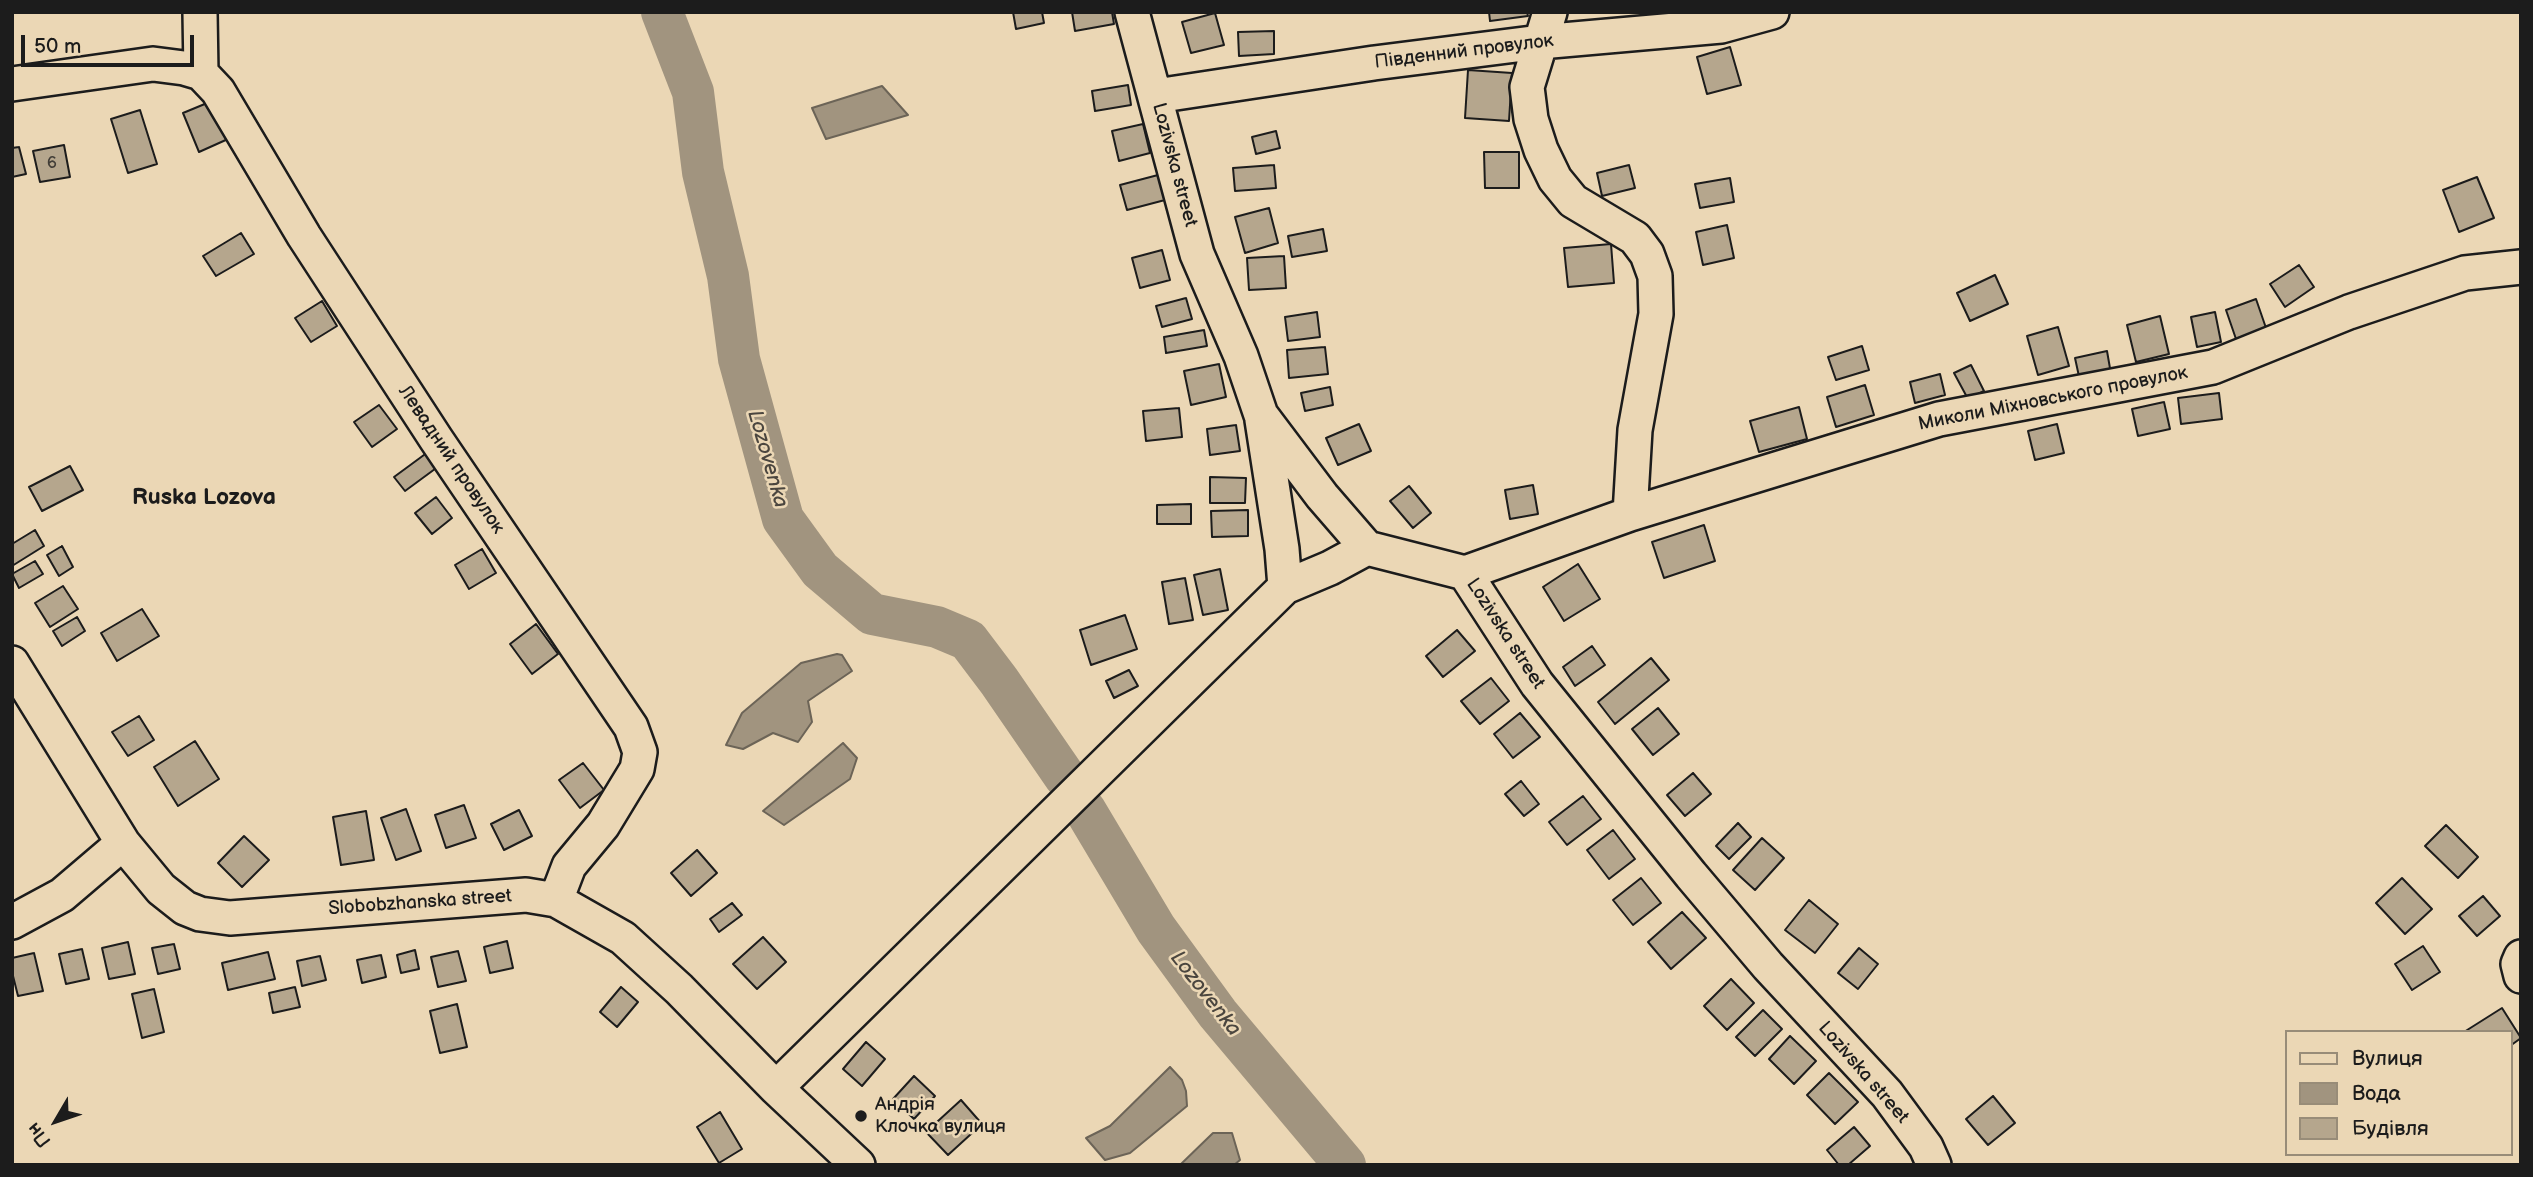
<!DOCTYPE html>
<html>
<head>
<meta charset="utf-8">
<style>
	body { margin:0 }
	#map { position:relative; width:2533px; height:1177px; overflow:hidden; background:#ebd7b5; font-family:"Balsamiq Sans",sans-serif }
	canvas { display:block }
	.frame { position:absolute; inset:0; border:14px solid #1c1c1c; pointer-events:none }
	.legend { position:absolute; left:2285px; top:1030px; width:228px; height:126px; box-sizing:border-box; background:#ebd7b5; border:2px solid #988c78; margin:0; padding:9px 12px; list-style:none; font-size:21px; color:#1c1c1c }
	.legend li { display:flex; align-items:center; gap:14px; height:35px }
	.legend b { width:35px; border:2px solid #988c78 }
	.north { position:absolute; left:21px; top:1086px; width:70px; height:70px; -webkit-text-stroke:5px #ebd7b5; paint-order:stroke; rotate:231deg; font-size:19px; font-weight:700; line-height:28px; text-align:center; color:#1c1c1c }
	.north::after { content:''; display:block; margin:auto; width:24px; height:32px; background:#1c1c1c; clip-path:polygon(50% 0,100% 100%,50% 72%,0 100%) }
	.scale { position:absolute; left:21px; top:35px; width:173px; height:32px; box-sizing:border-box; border:4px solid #1c1c1c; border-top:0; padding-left:9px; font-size:21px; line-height:24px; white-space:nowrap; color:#1c1c1c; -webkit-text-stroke:5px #ebd7b5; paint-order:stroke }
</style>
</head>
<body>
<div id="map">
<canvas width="2533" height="1177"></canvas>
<div class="frame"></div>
<ul class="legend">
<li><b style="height:9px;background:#ebd7b5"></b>Вулиця</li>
<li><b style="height:19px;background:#a1947f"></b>Вода</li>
<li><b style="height:19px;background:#b5a68d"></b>Будівля</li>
</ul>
<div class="north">Пн</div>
<div class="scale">50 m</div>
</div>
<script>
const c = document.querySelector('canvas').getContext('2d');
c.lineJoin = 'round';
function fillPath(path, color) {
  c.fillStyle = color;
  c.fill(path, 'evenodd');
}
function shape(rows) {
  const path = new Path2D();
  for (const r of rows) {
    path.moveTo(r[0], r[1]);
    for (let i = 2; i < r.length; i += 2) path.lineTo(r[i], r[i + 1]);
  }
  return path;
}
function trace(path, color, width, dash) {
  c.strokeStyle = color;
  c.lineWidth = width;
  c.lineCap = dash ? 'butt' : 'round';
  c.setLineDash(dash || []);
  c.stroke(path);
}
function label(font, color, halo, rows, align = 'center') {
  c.font = font + ' "Balsamiq Sans",sans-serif';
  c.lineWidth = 5;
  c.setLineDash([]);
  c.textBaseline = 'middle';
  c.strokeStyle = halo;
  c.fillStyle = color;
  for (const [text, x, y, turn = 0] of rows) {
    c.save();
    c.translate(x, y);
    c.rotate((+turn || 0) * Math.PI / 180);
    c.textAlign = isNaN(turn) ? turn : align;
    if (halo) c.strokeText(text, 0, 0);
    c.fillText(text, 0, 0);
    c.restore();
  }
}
const water = shape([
	[882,86,908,115,826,139,812,108,882,86],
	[837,654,842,655,852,671,808,701,812,722,798,742,773,733,743,749,726,745,742,713,801,663,837,654],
	[843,743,857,758,850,779,784,825,763,811,843,743],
	[1170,1067,1182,1080,1186,1091,1187,1106,1130,1153,1105,1160,1086,1138,1110,1126,1170,1067],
	[1213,1133,1232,1133,1240,1160,1234,1165,1180,1165,1213,1133]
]);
const river = shape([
	[662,12,693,92,703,172,728,276,739,359,783,519,820,570,872,614,937,627,968,640,999,681,1065,777],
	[1085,810,1156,929,1218,1014,1345,1165]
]);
const building = shape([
	[1013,12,1042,12,1044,23,1016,29,1013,12],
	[1072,12,1112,12,1114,24,1075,31,1072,12],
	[1489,12,1527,12,1528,16,1490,21,1489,12],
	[1215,13,1224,45,1191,53,1182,22,1215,13],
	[1274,31,1274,54,1239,56,1238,32,1274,31],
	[1730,47,1741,85,1707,94,1697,57,1730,47],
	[1468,70,1512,73,1509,121,1465,118,1468,70],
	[1128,85,1131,105,1095,111,1092,91,1128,85],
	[212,101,228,139,199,152,183,113,212,101],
	[140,110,157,164,128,173,111,119,140,110],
	[1143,124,1150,153,1119,161,1112,131,1143,124],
	[1276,131,1280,148,1256,154,1252,137,1276,131],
	[64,145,70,177,40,182,33,151,64,145],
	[19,147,26,174,12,177,12,148,19,147],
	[1484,152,1519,152,1519,188,1485,188,1484,152],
	[1274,165,1276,188,1235,191,1233,168,1274,165],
	[1629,165,1635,188,1602,196,1597,173,1629,165],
	[1158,175,1165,200,1127,210,1120,185,1158,175],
	[2477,177,2494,218,2459,232,2443,190,2477,177],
	[1730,178,1734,202,1700,208,1695,184,1730,178],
	[1269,208,1278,243,1245,253,1235,217,1269,208],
	[1727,225,1734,258,1703,265,1696,232,1727,225],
	[1323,229,1327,251,1292,257,1288,236,1323,229],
	[241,233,254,254,216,276,203,256,241,233],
	[1611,244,1614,283,1568,287,1564,248,1611,244],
	[1162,250,1170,280,1140,288,1132,258,1162,250],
	[1284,256,1286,288,1249,290,1247,258,1284,256],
	[2299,265,2314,287,2285,307,2270,284,2299,265],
	[1995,275,2008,304,1970,321,1957,293,1995,275],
	[1186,298,1192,319,1162,327,1156,306,1186,298],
	[2256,299,2266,328,2236,339,2226,310,2256,299],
	[322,301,337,326,311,342,295,318,322,301],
	[1317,312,1320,337,1288,341,1285,317,1317,312],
	[2215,312,2221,342,2197,347,2191,317,2215,312],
	[2160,316,2169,354,2136,362,2127,325,2160,316],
	[2058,327,2069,366,2038,375,2027,336,2058,327],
	[1204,330,1207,346,1166,353,1164,337,1204,330],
	[1862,346,1869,370,1836,380,1828,357,1862,346],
	[1325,347,1328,374,1289,378,1287,350,1325,347],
	[2107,351,2111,374,2080,381,2075,358,2107,351],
	[1219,364,1226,397,1191,405,1184,371,1219,364],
	[1971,365,1984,391,1968,399,1954,373,1971,365],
	[1940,374,1945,395,1915,403,1910,382,1940,374],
	[1865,385,1874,415,1836,427,1827,397,1865,385],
	[1330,387,1333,405,1305,411,1301,393,1330,387],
	[2219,393,2222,419,2181,424,2178,398,2219,393],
	[2164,402,2170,429,2138,436,2132,409,2164,402],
	[379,405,397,429,372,447,354,422,379,405],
	[1799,407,1807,439,1759,452,1750,421,1799,407],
	[1179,408,1182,437,1146,441,1143,411,1179,408],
	[1359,424,1371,451,1338,465,1326,438,1359,424],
	[2057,424,2064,453,2035,460,2028,431,2057,424],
	[1236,425,1240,451,1210,455,1207,429,1236,425],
	[428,452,439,466,405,491,394,477,428,452],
	[70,466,83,490,42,511,29,487,70,466],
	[1210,477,1246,478,1245,503,1210,503,1210,477],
	[1533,485,1538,514,1510,519,1505,490,1533,485],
	[1409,486,1431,513,1413,528,1390,501,1409,486],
	[436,497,452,518,432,534,415,513,436,497],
	[1191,504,1191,524,1157,524,1157,505,1191,504],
	[1248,510,1248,536,1212,537,1211,511,1248,510],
	[1704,525,1715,561,1664,578,1652,542,1704,525],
	[35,530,44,546,12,566,12,544,35,530],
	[62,546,73,567,59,576,47,555,62,546],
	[482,549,496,573,469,589,455,565,482,549],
	[35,561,43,574,19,588,12,574,35,561],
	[1578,564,1600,599,1564,621,1543,587,1578,564],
	[1220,569,1228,610,1203,615,1194,575,1220,569],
	[1185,578,1193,620,1169,624,1162,582,1185,578],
	[63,586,78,609,50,627,35,603,63,586],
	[142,609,159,636,117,661,101,633,142,609],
	[1125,615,1137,649,1091,665,1080,630,1125,615],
	[77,617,85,631,62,646,53,631,77,617],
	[536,624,558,654,532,674,510,644,536,624],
	[1457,630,1475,651,1443,677,1426,656,1457,630],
	[1592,646,1605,665,1575,686,1563,667,1592,646],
	[1651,658,1669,680,1615,724,1598,702,1651,658],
	[1129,670,1138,686,1114,698,1106,681,1129,670],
	[1491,678,1509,701,1480,724,1461,701,1491,678],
	[1658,708,1679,734,1653,755,1632,729,1658,708],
	[1520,713,1540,737,1513,758,1494,734,1520,713],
	[139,716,154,740,128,756,112,732,139,716],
	[195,741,219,779,178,806,154,767,195,741],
	[583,763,604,790,580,808,559,780,583,763],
	[1693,773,1711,794,1685,816,1667,795,1693,773],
	[1521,781,1539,804,1524,816,1505,794,1521,781],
	[1583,796,1601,819,1567,845,1549,822,1583,796],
	[464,805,476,838,446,848,435,815,464,805],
	[406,809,421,851,396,860,381,818,406,809],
	[519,810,532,836,504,850,491,824,519,810],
	[366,811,374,860,341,865,333,817,366,811],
	[1738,823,1751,837,1729,859,1716,846,1738,823],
	[2446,825,2478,857,2458,878,2425,846,2446,825],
	[1613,830,1635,859,1609,879,1587,850,1613,830],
	[244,836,269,860,242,887,218,863,244,836],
	[1762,838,1784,858,1755,890,1733,870,1762,838],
	[697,850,717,873,691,896,671,873,697,850],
	[1641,878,1661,903,1633,925,1613,900,1641,878],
	[2402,878,2432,909,2405,934,2376,903,2402,878],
	[2483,896,2500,916,2477,936,2459,916,2483,896],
	[1809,900,1838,924,1815,953,1785,930,1809,900],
	[732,903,742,915,719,932,710,919,732,903],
	[1682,912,1706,938,1671,969,1648,942,1682,912],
	[763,937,786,962,757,989,733,964,763,937],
	[507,941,513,968,490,973,484,947,507,941],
	[128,942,135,974,109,979,102,948,128,942],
	[174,944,180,969,158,974,152,948,174,944],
	[2423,946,2440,972,2412,990,2395,964,2423,946],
	[1859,948,1878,964,1858,989,1838,973,1859,948],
	[82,949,89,979,66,984,59,954,82,949],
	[415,950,419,969,401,973,397,955,415,950],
	[458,951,466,981,438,987,431,957,458,951],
	[268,952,275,979,228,990,222,963,268,952],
	[34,953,43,991,18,996,12,972,12,958,34,953],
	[381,955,386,977,362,983,357,960,381,955],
	[320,956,326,980,302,986,297,961,320,956],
	[1731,979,1754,1003,1727,1030,1704,1006,1731,979],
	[295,987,300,1007,273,1013,269,993,295,987],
	[621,987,638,1002,617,1027,600,1012,621,987],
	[154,989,164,1032,142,1038,132,994,154,989],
	[457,1004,467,1047,440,1053,430,1011,457,1004],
	[2502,1008,2521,1038,2510,1046,2510,1032,2464,1032,2502,1008],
	[1763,1010,1782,1029,1755,1056,1736,1037,1763,1010],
	[1790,1036,1816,1061,1794,1084,1769,1059,1790,1036],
	[866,1042,885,1059,862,1086,843,1069,866,1042],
	[1829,1073,1858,1102,1835,1124,1807,1095,1829,1073],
	[914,1076,935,1096,914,1119,893,1099,914,1076],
	[1993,1096,2015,1123,1988,1145,1966,1119,1993,1096],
	[961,1100,982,1124,948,1155,926,1132,961,1100],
	[720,1112,742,1149,719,1163,697,1127,720,1112],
	[1854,1127,1870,1146,1848,1165,1839,1165,1827,1150,1854,1127]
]);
const minor = shape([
	[200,12,201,73,218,91,304,236,436,439,631,727,640,752,637,769,603,825,569,866,556,900],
	[1132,12,1197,254,1241,356,1261,415,1322,496,1367,548,1465,573,1537,684,1691,875,1768,966,1887,1094,1926,1147,1934,1165],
	[1550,12,1527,87,1531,119,1541,150,1555,179,1573,201,1635,238,1647,254,1655,276,1656,314,1635,430,1630,514],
	[12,84,153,64,184,68,201,73],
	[1156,96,1374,63,1540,42,1721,26,1772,12],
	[1262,420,1282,549,1285,587],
	[1465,573,1630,514,1939,419,2213,367,2349,312,2465,273,2521,267],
	[12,663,123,843,161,889,185,908,200,914,230,918,526,895,556,900,623,938,679,989,776,1088,858,1165],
	[12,922,62,895,123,843],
	[2521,957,2518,964,2521,976],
	[776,1088,1285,587,1330,568,1367,548]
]);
const markers = [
	[861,1116,7,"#1c1c1c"]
];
const numberNames = [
	["6",52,164]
];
const streetNames = [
	["Південний провулок",1464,52,-7],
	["Lozivska street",1174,165,75],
	["Миколи Міхновського провулок",2053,399,-11],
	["Левадний провулок",451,460,56],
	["Lozivska street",1505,634,57],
	["Slobobzhanska street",420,903,-4],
	["Lozivska street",1863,1073,49]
];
const poiNames = [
	["Андрія",875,1105],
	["Клочка вулиця",875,1127]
];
const waterNames = [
	["Lozovenka",767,459,74],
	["Lozovenka",1205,994,52]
];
const quarterNames = [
	["Ruska Lozova",204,498]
];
fillPath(water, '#a1947f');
trace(water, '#6c6457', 2);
trace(river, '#a1947f', 42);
fillPath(building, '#b5a68d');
trace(building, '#1c1c1c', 2);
trace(minor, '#1c1c1c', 38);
trace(minor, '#ebd7b5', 33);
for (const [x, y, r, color] of markers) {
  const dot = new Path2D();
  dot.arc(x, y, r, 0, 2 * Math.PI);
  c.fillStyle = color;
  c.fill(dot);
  trace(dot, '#ebd7b5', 2.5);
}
label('16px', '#423e38', null, numberNames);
label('19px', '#1c1c1c', '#ebd7b5', streetNames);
label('19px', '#1c1c1c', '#ebd7b5', poiNames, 'left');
label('italic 21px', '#4b463f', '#ebd7b5', waterNames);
label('bold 23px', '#1c1c1c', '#ebd7b5', quarterNames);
</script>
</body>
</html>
